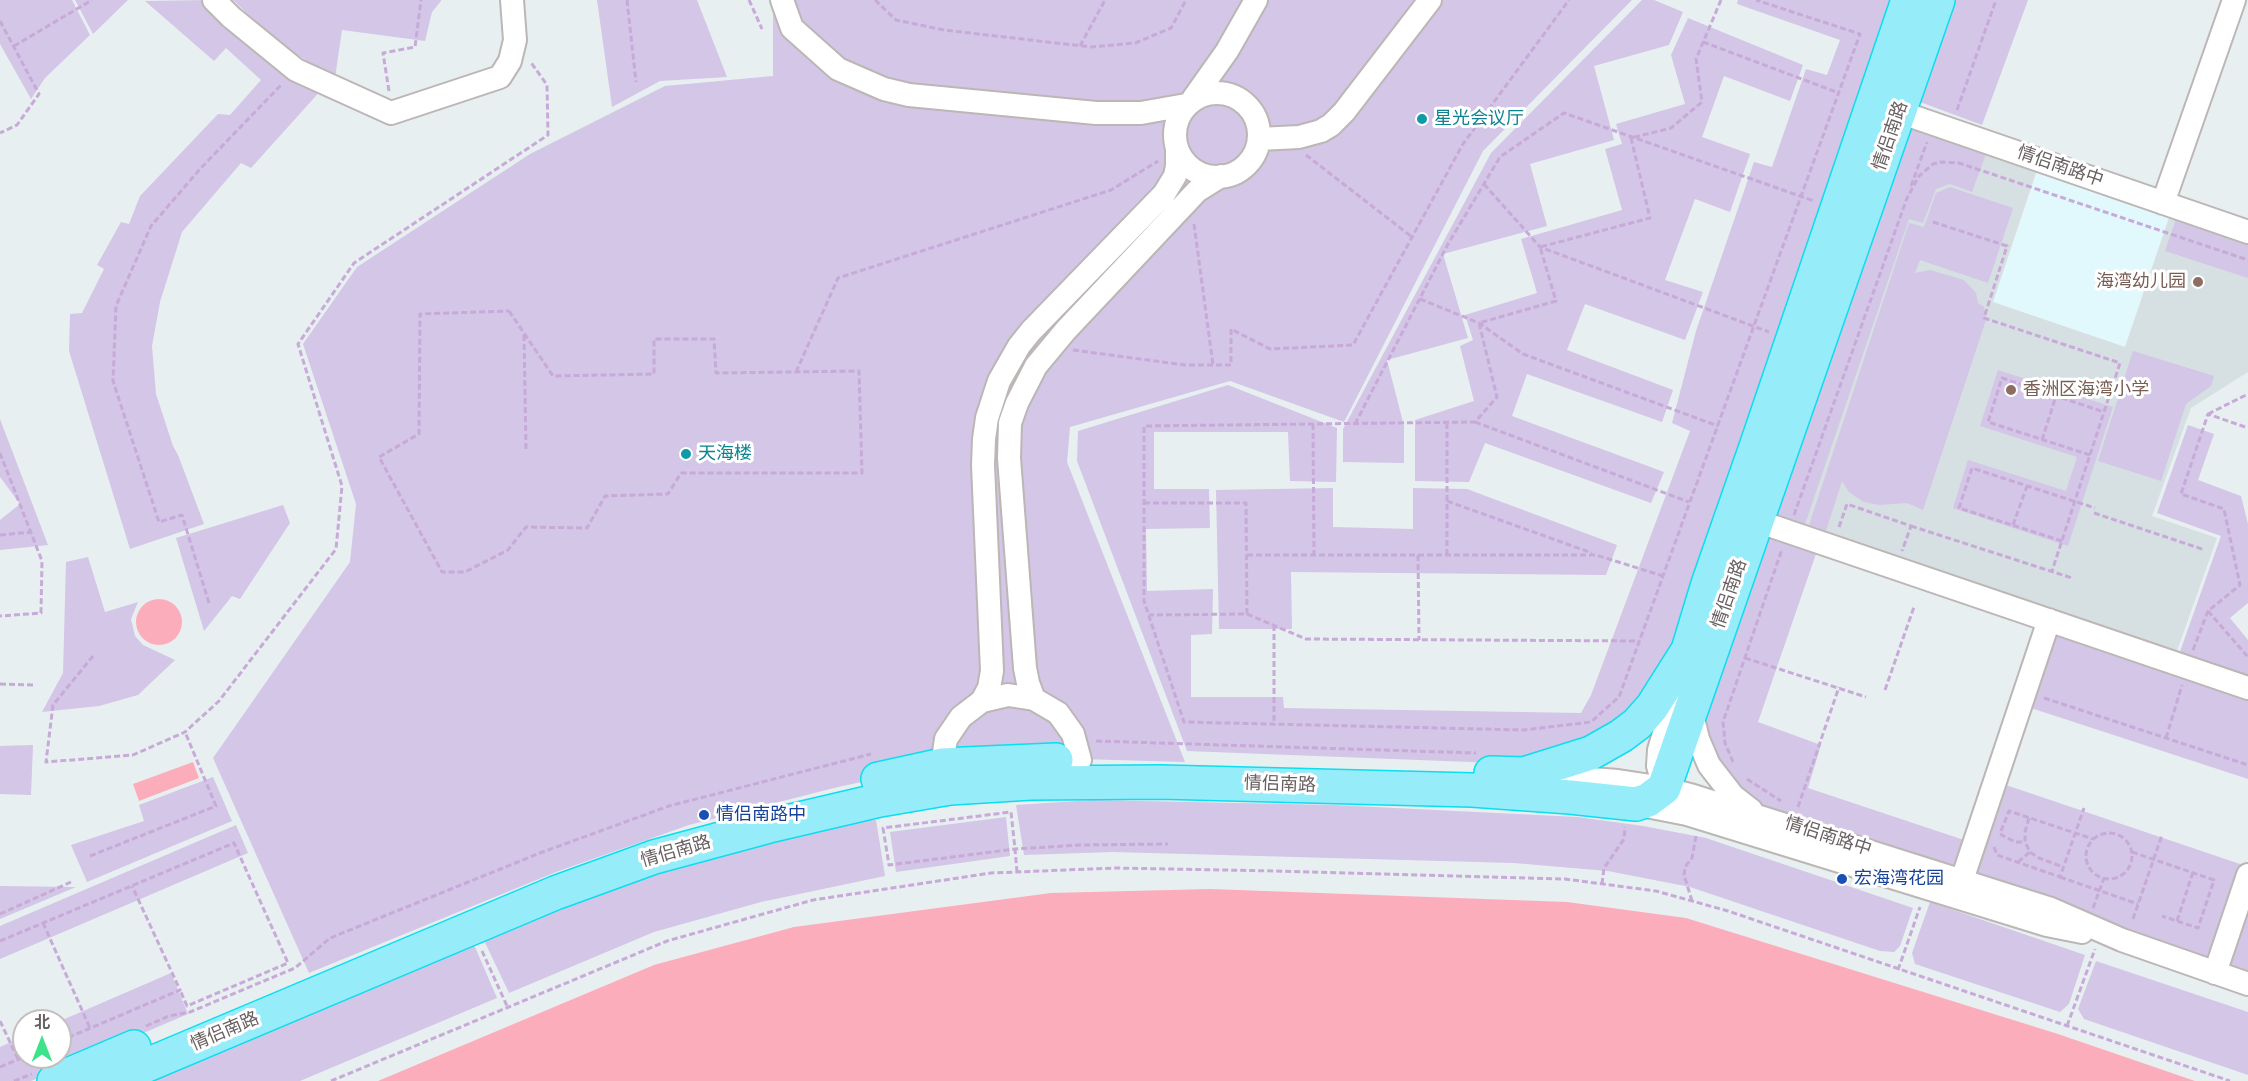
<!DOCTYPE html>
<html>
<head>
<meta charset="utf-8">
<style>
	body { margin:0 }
	#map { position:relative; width:2248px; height:1081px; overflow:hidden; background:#e8eff1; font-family:"DejaVu Sans","Noto Sans SC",sans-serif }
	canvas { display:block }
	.north { position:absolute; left:12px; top:1009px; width:60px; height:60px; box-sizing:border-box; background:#fff; border:2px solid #c3bfbf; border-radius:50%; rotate:0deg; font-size:16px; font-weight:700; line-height:24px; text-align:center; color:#685f60 }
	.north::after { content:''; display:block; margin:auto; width:21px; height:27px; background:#3ce38a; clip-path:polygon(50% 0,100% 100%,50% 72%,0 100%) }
</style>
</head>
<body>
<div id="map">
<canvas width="2248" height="1081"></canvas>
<div class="north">北</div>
</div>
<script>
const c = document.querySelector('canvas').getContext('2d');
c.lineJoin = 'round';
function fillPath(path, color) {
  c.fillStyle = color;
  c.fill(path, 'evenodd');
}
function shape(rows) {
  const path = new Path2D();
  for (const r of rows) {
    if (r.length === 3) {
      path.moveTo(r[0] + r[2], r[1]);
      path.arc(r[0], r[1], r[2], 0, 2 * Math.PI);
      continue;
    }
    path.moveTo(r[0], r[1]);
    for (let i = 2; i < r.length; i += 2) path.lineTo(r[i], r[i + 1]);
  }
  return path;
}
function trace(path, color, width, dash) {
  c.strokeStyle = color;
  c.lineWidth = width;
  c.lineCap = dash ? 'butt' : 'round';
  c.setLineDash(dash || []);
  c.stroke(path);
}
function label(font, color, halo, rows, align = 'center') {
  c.font = font + ' "DejaVu Sans","Noto Sans SC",sans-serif';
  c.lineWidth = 6;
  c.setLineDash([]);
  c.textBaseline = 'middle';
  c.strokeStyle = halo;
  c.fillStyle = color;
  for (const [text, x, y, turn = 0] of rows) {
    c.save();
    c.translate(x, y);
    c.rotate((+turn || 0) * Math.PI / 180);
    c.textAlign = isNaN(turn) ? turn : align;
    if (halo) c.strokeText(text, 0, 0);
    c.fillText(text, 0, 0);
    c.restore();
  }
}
const commercial = shape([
	[2041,161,2173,206,2125,347,1993,302]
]);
const education = shape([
	[1900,112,2040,160,1993,302,2125,347,2173,206,2248,232,2248,372,2191,408,2152,516,2217,538,2173,662,1757,520]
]);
const green = shape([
	[0,0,72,0,90,35,45,78,31,99,0,44],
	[75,0,128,0,93,34],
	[210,0,323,88,251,168,241,163,182,232,160,302,152,346,156,394,173,446,178,455,204,524,130,549,69,351,70,314,82,313,104,269,97,265,121,222,129,224,140,196,218,114,230,115,261,80,226,48,214,61,145,1],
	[233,0,441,0,441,1,432,12,425,41,342,30,335,78,311,64,273,38],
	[597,0,697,0,727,77,660,81,612,107],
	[773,0,1632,0,1483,151,1344,422,1230,381,1070,427,1067,462,1185,762,1080,759,941,765,838,787,689,825,556,872,309,973,213,758,350,562,356,504,303,344,357,267,530,154,665,86,773,76],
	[1642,0,1654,0,1683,12,1669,45,1594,66,1614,140,1530,164,1547,226,1443,254,1468,338,1387,360,1404,426,1404,463,1343,462,1343,429,1491,153],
	[1738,0,1897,0,1678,647,1656,685,1610,732,1522,764,1187,751,1077,461,1078,431,1228,385,1337,428,1336,482,1290,481,1288,432,1154,432,1154,489,1209,489,1210,528,1146,529,1147,591,1213,589,1212,634,1191,635,1191,697,1283,697,1284,708,1581,713,1591,695,1690,431,1672,423,1696,331,1754,162,1772,167,1806,69,1827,75,1840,40,1737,4],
	[1948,0,2028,0,1982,125,1912,99],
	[1688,18,1803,65,1790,101,1724,76,1702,137,1750,154,1730,212,1695,199,1665,280,1703,292,1685,340,1585,304,1567,350,1673,390,1662,422,1527,374,1512,416,1664,472,1651,503,1485,443,1469,482,1415,481,1415,420,1474,401,1460,346,1473,340,1465,315,1537,293,1521,239,1622,210,1605,149,1622,144,1616,124,1685,104,1671,55],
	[1905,122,1988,148,1972,192,1950,184,1936,189,1923,223,1909,219,1803,530,1766,517],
	[1950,187,2013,208,1988,283,1920,260,1915,273,1930,270,1964,280,1976,293,1978,303,1984,307,1986,320,1923,510,1907,503,1879,505,1864,502,1849,492,1842,481,1826,531,1809,525,1909,223,1924,227,1936,193],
	[2177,216,2248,239,2248,278,2165,251],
	[2133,351,2214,376,2211,386,2186,404,2161,481,2098,461],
	[1998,370,2113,407,2068,546,1953,508,1968,460,2066,491,2077,457,1980,426],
	[0,419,48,545,0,550,0,520,20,504,0,477],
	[2188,425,2214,434,2198,480,2241,496,2248,524,2248,603,2230,618,2248,640,2248,685,2177,660,2221,536,2157,513],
	[1333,488,1333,527,1413,529,1413,488,1467,489,1617,545,1606,575,1291,572,1292,629,1219,629,1216,490],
	[283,505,290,523,240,599,232,596,204,631,176,538],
	[1760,529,1818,548,1758,722,1821,745,1808,788,1970,842,1960,876,1760,812,1709,755,1697,709],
	[88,557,105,612,138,602,131,619,135,636,143,645,175,660,138,695,99,706,42,712,63,673,66,562],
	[2053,632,2248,696,2248,779,2028,707],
	[33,745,31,795,0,794,0,746],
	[213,777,232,821,87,882,71,845,144,821,139,805],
	[2003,784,2246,866,2213,968,1971,878],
	[1093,800,1334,805,1578,817,1643,826,1706,838,1913,908,1900,946,1894,952,1880,951,1690,887,1608,871,1514,863,1112,852,1024,855,1016,805],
	[1006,817,1010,856,896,872,890,832],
	[876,820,885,876,761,902,654,932,509,993,482,936,562,901,821,822],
	[236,825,248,853,0,959,0,926],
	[0,886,76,887,0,919],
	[2248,890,2248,979,2221,970],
	[1930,902,2085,955,2069,1004,2060,1012,1915,964,1912,953],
	[472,940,497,998,300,1081,137,1081],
	[2096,961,2248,1012,2248,1075,2084,1019,2078,1009],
	[171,973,188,1014,31,1081,0,1081,0,1047,24,1036,24,1057,60,1057,60,1021]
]);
const water = shape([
	[159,622,23],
	[193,762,199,778,139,801,133,784],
	[1210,889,1567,902,1686,918,2058,1034,2195,1081,378,1081,654,965,794,927,1051,893]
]);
const path = shape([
	[627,0,636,82],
	[749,0,762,29],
	[875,0,896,20,944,30,1091,47,1135,43,1171,28,1186,0],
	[1721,0,1696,59,1702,102,1671,128,1631,138,1650,218,1540,247,1556,301,1479,323,1497,397,1475,422,1144,426,1144,601,1184,722,1524,730,1591,722,1619,697,1860,34,1756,0],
	[0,21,39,94,17,125,0,133],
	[1703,42,1839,93],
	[14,46,92,0],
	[1080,46,1105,0],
	[389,91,383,53,415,47,421,0],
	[1957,110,1996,0],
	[1306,155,1412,237],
	[1484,184,1540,247,1769,332],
	[1911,186,1927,142],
	[1933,222,2007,246,1984,318,2120,363,2052,571],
	[1194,224,1213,365],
	[1420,299,1479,323,1523,354,1718,426],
	[509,311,553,376,654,374,654,339,714,339,716,373,859,371,862,473,681,473,668,494,605,496,587,528,526,527,508,550,465,572,442,572,379,457,419,434,420,314,509,311],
	[524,335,526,449],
	[1073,350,1185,365,1231,365,1231,329,1270,349,1353,345,1463,144,1569,0],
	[796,372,838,278,1111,190,1158,161],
	[2208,414,2248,394],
	[1475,422,1689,502],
	[1447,423,1447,555],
	[1313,424,1314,555],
	[1355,424,1448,244,1500,157,1564,113,1814,201],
	[2042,440,2056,396],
	[0,453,42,561,41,613,0,616],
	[2090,455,1988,422,2002,378,2104,412],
	[1447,501,1592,553],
	[1144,503,1246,503,1247,614,1149,615],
	[2094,513,2205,550],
	[1794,515,1907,198,1919,176,1933,164,1941,162,1959,163,2248,260],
	[2013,525,2027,486],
	[1911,526,2072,578],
	[1839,527,1847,504,1911,526,1902,551],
	[0,535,31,532],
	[2062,541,1959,508,1972,468,2095,508],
	[1247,555,1596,555,1663,576],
	[1418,555,1419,640],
	[209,603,182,515,159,522,113,381,116,306,151,226,200,169,282,84],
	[2208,611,2248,657],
	[1247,614,1306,639,1639,641],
	[1274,625,1274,724],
	[2193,650,2208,611,2240,585,2224,509,2181,494,2208,414,2248,428],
	[93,656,53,705,46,762,133,755,185,732,219,701,336,549,342,486,298,344,354,263,548,135,547,85,530,61],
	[1745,658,1866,697],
	[0,684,35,685],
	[1885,690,1914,607],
	[2044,698,2248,765],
	[2166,738,2182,685],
	[1096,741,1476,753],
	[1733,762,1725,743,1723,722,1782,549],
	[1747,779,1781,801],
	[1798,807,1839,687],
	[2029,818,2025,832,2025,842,2030,852,2039,858,2063,867],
	[2001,831,2009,811,2093,839],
	[2109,856,23],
	[2000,834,2015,842,2025,842],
	[1994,847,1997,855,2060,877,2084,808],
	[2132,852,2214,880,2198,928,2162,916],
	[90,856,216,806,185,732],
	[2018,862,2030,852],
	[1017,872,1015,849,1011,812,883,828,889,865,1015,849,1080,845,1168,844],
	[2060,877,2138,904],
	[1602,884,1604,868,1624,839,1625,827],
	[1692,901,1684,875,1685,867,1692,858,1696,836],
	[2093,908,2104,878],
	[0,914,71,882],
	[2133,919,2162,835],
	[2177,921,2193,872],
	[43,923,90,1028],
	[0,941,234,843,288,963,187,1006,180,990],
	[482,951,507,1006],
	[1898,970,1920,907],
	[0,1021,18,1059],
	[146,1026,169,1016,190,1012,295,968,330,938,540,853,669,806,871,754],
	[2067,1026,2095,949],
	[60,1041,180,990,132,886],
	[0,1067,24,1057],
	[14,1081,32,1074],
	[331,1081,667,941,813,900,991,873,1115,868,1276,871,1565,879,1656,891,1728,911,2230,1081]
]);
const minor = shape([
	[214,0,231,17,296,70,391,113,500,77,510,61,515,40,512,0],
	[782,0,792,28,838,69,884,89,909,95,1096,113,1141,113,1186,105],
	[1217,135,42],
	[1193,99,1227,51,1256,0],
	[1885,107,2248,232],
	[1259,139,1299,137,1321,131,1331,125,1344,112,1430,0],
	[2163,203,2234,0],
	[1757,521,2248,688],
	[1034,699,1028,683,1025,668,1009,458,1010,423,1017,403,1036,366,1066,330,1197,191,1221,176],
	[982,701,989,688,992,671,983,465,984,439,987,418,999,381,1019,346,1031,331,1164,194,1175,176,1177,166,1177,150],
	[1691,710,1698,739,1709,765,1733,796,1751,810],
	[942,765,946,739,961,717,982,701,1008,695,1034,699,1058,713,1073,734,1080,760],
	[1538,775,1618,781,1664,788,1690,795,2051,909,2122,940,2248,984],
	[1662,780,1658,766,1659,750,1680,679],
	[1636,804,1687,814,2047,925,2082,932],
	[1962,880,2049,620],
	[2215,973,2248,875]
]);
const highway = shape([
	[1491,773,1524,774,1591,753,1621,736,1637,724,1652,707,1688,650,1708,584,1757,444,1908,0],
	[878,779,942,765,1056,760],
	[54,1081,134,1047],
	[109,1081,555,893,654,857,769,826,880,800,950,788,1031,783,1160,782,1472,790,1570,797,1636,804,1648,800,1664,788,1938,0]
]);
const markers = [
	[1422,119,6,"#0f9aa8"],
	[2198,282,6,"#8d6e63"],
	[2011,390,6,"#8d6e63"],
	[686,454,6,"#0f9aa8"],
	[704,815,6,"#1a4fb4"],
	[1842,879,6,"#1a4fb4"]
];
const cultureNames = [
	["星光会议厅",1434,119],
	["天海楼",698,454]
];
const streetNames = [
	["情侣南路",1891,136,-71],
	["情侣南路中",2060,167,19],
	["情侣南路",1730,594,-71],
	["情侣南路",1280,785,2],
	["情侣南路中",1828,837,18],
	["情侣南路",676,852,-16],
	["情侣南路",225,1032,-23]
];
const educationNames = [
	["海湾幼儿园",2186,282],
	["香洲区海湾小学",2023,390,"left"]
];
const transitNames = [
	["情侣南路中",716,815],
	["宏海湾花园",1854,879]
];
fillPath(commercial, '#e1f8fd');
fillPath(education, '#d6dfe1');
fillPath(green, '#d3c6e7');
fillPath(water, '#fcadbb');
trace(minor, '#bcb6b5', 26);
trace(highway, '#0adeef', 36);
trace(path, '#c8aad8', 3, [6, 3]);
trace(minor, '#fff', 22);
trace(highway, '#97ecf9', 33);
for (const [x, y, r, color] of markers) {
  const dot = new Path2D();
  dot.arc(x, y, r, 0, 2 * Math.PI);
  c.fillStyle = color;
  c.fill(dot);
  trace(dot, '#fff', 2);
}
label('18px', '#0d838f', '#fff', cultureNames, 'left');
label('18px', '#685f60', '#fff', streetNames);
label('18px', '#785e54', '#fff', educationNames, 'right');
label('18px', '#164399', '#fff', transitNames, 'left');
</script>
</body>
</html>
